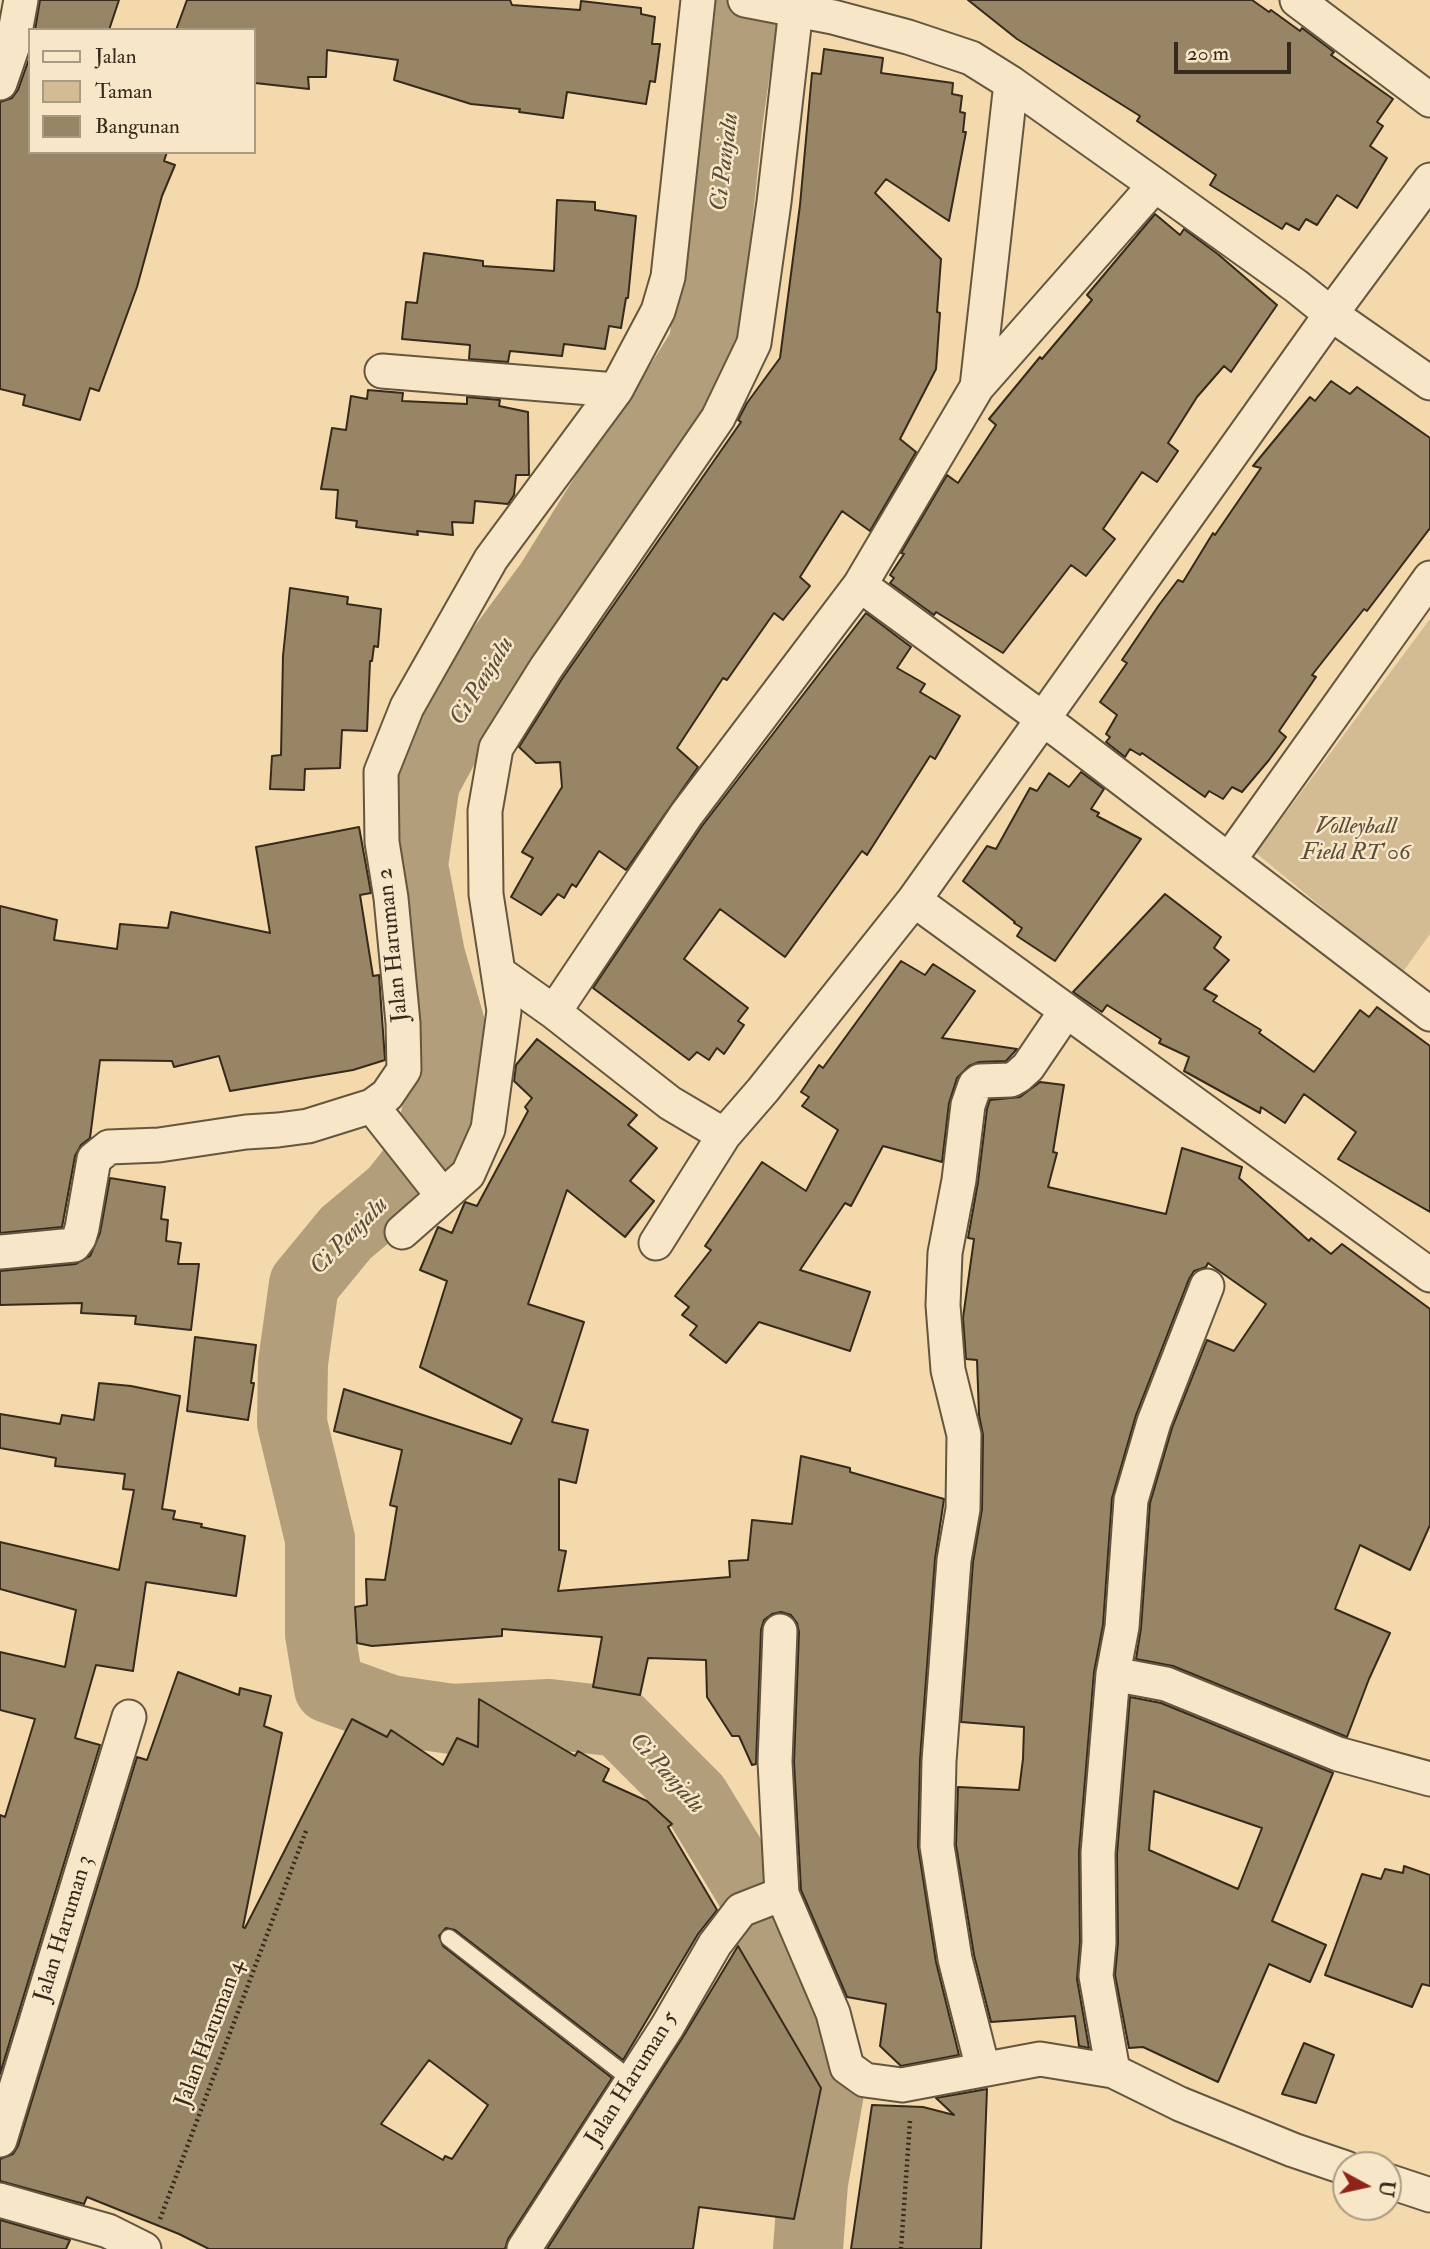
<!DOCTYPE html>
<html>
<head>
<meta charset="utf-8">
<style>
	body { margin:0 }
	#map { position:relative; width:1430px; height:2249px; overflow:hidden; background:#f3d9ab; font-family:"IM FELL Double Pica",serif }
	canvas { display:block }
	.legend { position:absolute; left:28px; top:28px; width:228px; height:126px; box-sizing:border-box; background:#f7e6c8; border:2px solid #a99b83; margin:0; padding:9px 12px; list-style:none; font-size:21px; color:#352a1b }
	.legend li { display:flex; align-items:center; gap:14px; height:35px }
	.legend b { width:35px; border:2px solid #a99b83 }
	.north { position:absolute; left:1332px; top:2151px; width:70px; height:70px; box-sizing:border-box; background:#f7e6c8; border:2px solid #a99b83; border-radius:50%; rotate:98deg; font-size:19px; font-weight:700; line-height:28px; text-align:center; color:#352a1b }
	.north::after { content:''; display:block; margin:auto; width:24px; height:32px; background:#8f2418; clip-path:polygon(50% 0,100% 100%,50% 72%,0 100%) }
	.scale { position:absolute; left:1174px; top:42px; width:117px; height:32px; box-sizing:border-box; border:4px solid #352a1b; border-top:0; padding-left:9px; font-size:21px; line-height:24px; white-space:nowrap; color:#352a1b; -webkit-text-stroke:5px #f7e6c8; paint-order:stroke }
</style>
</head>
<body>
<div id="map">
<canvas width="1430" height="2249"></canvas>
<ul class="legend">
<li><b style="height:9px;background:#f7e6c8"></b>Jalan</li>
<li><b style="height:19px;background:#d3bb93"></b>Taman</li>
<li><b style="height:19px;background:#988566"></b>Bangunan</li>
</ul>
<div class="north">U</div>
<div class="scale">20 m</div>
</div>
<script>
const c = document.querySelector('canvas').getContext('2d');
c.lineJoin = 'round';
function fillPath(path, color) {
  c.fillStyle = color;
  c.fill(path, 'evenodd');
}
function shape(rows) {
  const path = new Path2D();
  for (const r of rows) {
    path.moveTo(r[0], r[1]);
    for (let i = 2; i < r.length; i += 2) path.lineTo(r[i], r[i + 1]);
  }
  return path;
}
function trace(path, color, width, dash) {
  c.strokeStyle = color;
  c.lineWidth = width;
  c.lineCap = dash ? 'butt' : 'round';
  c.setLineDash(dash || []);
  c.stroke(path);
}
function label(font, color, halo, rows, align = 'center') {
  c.font = font + ' "IM FELL Double Pica",serif';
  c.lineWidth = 5;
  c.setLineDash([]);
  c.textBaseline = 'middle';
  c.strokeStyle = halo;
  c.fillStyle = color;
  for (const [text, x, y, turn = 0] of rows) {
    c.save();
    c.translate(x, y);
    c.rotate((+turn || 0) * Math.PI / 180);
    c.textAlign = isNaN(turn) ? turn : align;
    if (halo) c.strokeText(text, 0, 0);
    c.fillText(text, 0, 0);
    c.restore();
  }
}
const green = shape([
	[1430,619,1430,934,1402,973,1256,853]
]);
const river = shape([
	[745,0,728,119,704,345,649,433,606,493,550,583,485,671,425,782,413,865,430,955,452,1032,430,1147,394,1193,346,1233,304,1284,293,1363,292,1423,320,1539,320,1634,329,1688,390,1710,452,1719,549,1714,619,1722,695,1798,758,1902,829,2092,813,2183,808,2249]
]);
const building = shape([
	[40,0,119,0,109,30,35,30,40,0],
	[187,0,510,0,512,5,580,10,581,1,641,8,641,14,655,17,652,44,660,44,655,82,650,81,646,104,567,92,563,118,519,112,520,109,471,104,394,80,398,60,327,50,326,77,308,77,309,89,255,83,254,30,176,30,187,0],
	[968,0,1252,0,1269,12,1271,10,1300,31,1302,28,1334,52,1331,55,1393,99,1377,122,1383,126,1370,146,1387,158,1357,208,1337,195,1317,225,1306,219,1299,230,1286,223,1282,229,1210,185,1216,175,1137,121,1140,116,1017,39,968,0],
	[824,49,883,58,881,73,953,83,952,94,962,96,960,112,965,113,963,132,966,132,949,221,886,179,875,193,941,259,937,312,940,313,936,369,900,439,916,452,870,531,842,511,800,577,810,586,783,620,774,613,727,680,723,678,677,748,698,767,626,870,599,851,576,887,572,884,564,898,558,894,541,915,511,897,533,858,522,852,562,787,560,762,536,763,519,747,562,679,741,422,738,420,747,403,780,358,800,205,812,73,821,74,824,49],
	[30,56,30,152,167,152,164,161,175,165,162,196,137,287,99,391,90,388,80,420,23,405,25,395,0,389,0,102,12,98,18,90,30,56],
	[557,200,595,202,595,210,636,216,628,298,626,298,621,328,609,326,605,349,564,344,562,356,510,351,508,362,469,359,470,345,402,339,406,302,417,303,424,253,483,261,483,266,554,271,557,200],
	[1155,214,1180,235,1184,229,1219,255,1277,305,1231,372,1224,366,1197,397,1168,443,1178,451,1157,482,1142,472,1103,529,1115,539,1086,576,1071,565,1003,653,936,612,934,615,890,583,894,578,890,575,904,554,901,553,947,475,958,483,996,425,989,419,1040,357,1042,359,1092,300,1087,295,1155,214],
	[1331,381,1350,394,1357,387,1430,438,1430,528,1367,611,1364,609,1312,675,1316,677,1279,731,1286,737,1269,760,1242,792,1232,787,1223,799,1209,791,1205,797,1142,753,1140,755,1130,749,1125,757,1106,742,1110,737,1106,734,1117,715,1100,702,1127,663,1122,660,1159,605,1178,580,1183,582,1213,533,1215,535,1261,468,1253,466,1310,397,1315,401,1331,381],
	[368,390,403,393,402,401,467,404,467,397,500,400,499,406,528,412,529,475,516,475,514,495,508,504,475,501,473,523,452,522,453,535,417,531,418,535,356,527,357,521,336,518,338,490,321,489,332,428,346,430,351,396,367,399,368,390],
	[290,588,348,597,347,604,381,609,378,647,374,646,372,661,370,661,367,731,342,730,340,768,305,769,304,790,270,789,272,756,281,755,283,656,290,588],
	[866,613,911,647,897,668,925,684,920,692,960,716,935,759,930,756,867,855,862,851,785,957,720,909,684,959,748,1008,738,1021,744,1025,724,1054,717,1048,709,1060,697,1052,689,1060,593,988,702,826,866,613],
	[1081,772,1104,789,1091,809,1099,813,1097,816,1141,839,1055,961,1017,936,1022,928,1014,923,1015,922,963,881,987,846,996,849,1030,788,1037,791,1049,773,1069,787,1081,772],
	[359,827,371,893,360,895,373,976,379,975,385,1060,353,1070,230,1091,219,1056,174,1067,172,1061,100,1060,90,1138,81,1145,75,1156,62,1227,0,1233,0,906,57,920,54,940,117,949,120,924,168,928,171,912,270,933,256,847,359,827],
	[1165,894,1221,937,1214,948,1229,960,1204,989,1217,996,1213,1001,1261,1030,1259,1033,1314,1072,1360,1010,1369,1017,1377,1007,1430,1046,1430,1212,1338,1159,1356,1132,1304,1094,1285,1123,1261,1107,1260,1113,1184,1071,1189,1057,1159,1043,1161,1039,1107,1005,1102,1012,1073,992,1165,894],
	[901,961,925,975,933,964,975,991,942,1038,1017,1049,1006,1061,979,1062,969,1066,957,1078,949,1103,942,1162,883,1146,851,1206,845,1203,800,1270,870,1292,850,1351,759,1322,726,1363,690,1335,697,1326,682,1315,689,1307,675,1296,711,1250,705,1246,762,1162,806,1191,838,1130,802,1106,809,1097,801,1092,819,1065,823,1068,901,961],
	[537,1039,637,1115,628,1125,657,1148,630,1181,654,1201,625,1237,567,1190,528,1304,584,1322,552,1422,588,1430,576,1483,559,1479,559,1550,566,1551,558,1591,730,1577,729,1561,748,1560,752,1520,792,1524,801,1456,850,1468,850,1472,944,1499,935,1559,920,1760,918,1846,936,1962,959,2055,901,2066,880,2046,886,2004,847,1997,801,1890,794,1762,799,1632,797,1623,791,1615,781,1612,772,1614,764,1620,761,1630,756,1764,752,1765,739,1736,732,1736,707,1697,706,1660,648,1658,640,1695,593,1687,602,1637,502,1629,502,1636,372,1646,357,1643,355,1607,367,1605,366,1579,385,1580,397,1507,390,1505,402,1450,334,1431,344,1389,511,1444,522,1419,420,1367,447,1281,420,1270,438,1227,452,1233,465,1202,477,1206,528,1111,525,1107,532,1098,514,1081,516,1065,537,1039],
	[1040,1082,1064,1085,1053,1152,1057,1153,1048,1187,1166,1214,1182,1148,1242,1167,1239,1178,1309,1241,1311,1238,1331,1254,1342,1244,1430,1309,1430,1525,1410,1570,1360,1545,1335,1609,1390,1633,1369,1679,1347,1737,1173,1666,1136,1659,1141,1628,1150,1503,1172,1428,1207,1340,1234,1351,1266,1304,1208,1263,1206,1267,1194,1271,1189,1279,1136,1415,1112,1498,1103,1625,1094,1672,1079,1852,1080,1942,1077,1979,1089,2048,1079,2046,1075,2016,991,2022,974,1955,956,1845,958,1787,1019,1790,1023,1759,1024,1727,961,1722,973,1562,982,1509,983,1435,979,1415,977,1360,966,1359,963,1318,974,1239,968,1238,978,1182,987,1109,990,1100,1020,1097,1040,1082],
	[110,1178,165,1187,161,1219,168,1220,166,1241,181,1243,178,1264,199,1264,191,1330,135,1324,136,1316,81,1313,82,1303,0,1305,0,1271,76,1264,90,1256,100,1233,110,1178],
	[195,1337,256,1345,251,1383,254,1383,248,1420,187,1411,195,1337],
	[99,1383,131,1386,180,1396,162,1509,175,1511,173,1519,202,1524,201,1527,245,1536,236,1596,146,1582,133,1671,96,1665,75,1738,100,1745,0,2074,0,1815,5,1817,35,1719,0,1710,0,1652,65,1667,76,1610,0,1589,0,1542,119,1570,134,1490,123,1489,125,1474,55,1466,56,1458,0,1448,0,1414,60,1424,62,1415,94,1420,99,1383],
	[178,1672,239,1695,240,1688,271,1696,264,1726,282,1733,243,1927,245,1928,352,1719,387,1737,391,1730,443,1765,457,1738,478,1747,479,1699,575,1756,578,1751,609,1769,603,1781,647,1801,672,1824,668,1827,717,1910,698,1934,623,2060,455,1930,446,1928,439,1936,443,1946,612,2078,508,2239,505,2249,209,2249,179,2234,87,2197,84,2204,0,2181,0,2159,13,2154,18,2146,137,1757,147,1760,178,1672],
	[429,2060,488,2105,452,2159,445,2156,443,2160,381,2124,429,2060],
	[1130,1697,1161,1703,1333,1773,1272,1921,1326,1945,1310,1982,1269,1964,1218,2082,1143,2047,1129,2048,1115,1975,1118,1943,1117,1854,1130,1697],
	[1154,1791,1262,1828,1238,1889,1149,1850,1154,1791],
	[1404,1866,1430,1875,1430,1986,1422,1984,1412,2007,1325,1975,1362,1874,1381,1879,1385,1869,1403,1873,1404,1866],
	[738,1946,821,2088,794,2219,699,2207,693,2249,547,2249,683,2037,738,1946],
	[1304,2043,1334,2055,1316,2103,1282,2094,1304,2043],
	[987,2089,981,2249,851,2249,872,2105,923,2107,954,2115,936,2098,987,2089],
	[0,2220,70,2240,66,2249,0,2249,0,2220]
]);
const path = shape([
	[160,2219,306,1831],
	[901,2249,910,2121]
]);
const lane = shape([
	[449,1938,633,2081]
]);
const street = shape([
	[745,0,833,17,908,37,971,58,1011,83,1155,185,1296,286,1331,314,1430,383],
	[1297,0,1430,100],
	[0,83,12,48,21,0],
	[382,371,616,390,658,311,668,277,698,0],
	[977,387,1011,83],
	[860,585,977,387,1155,185],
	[1229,860,1430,578],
	[914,900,1430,1275],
	[499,973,554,1012,670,1103,724,1135,763,1090,914,900,1331,314,1430,180],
	[554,1012,686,815,860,585,1062,733,1430,1014],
	[372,1106,443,1196],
	[402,1232,468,1174,488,1129,504,1011,486,894,485,811,496,748,546,668,718,418,754,343,774,202,797,0],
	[656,1243,724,1135],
	[0,1252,74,1245,79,1238,82,1228,94,1159,109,1147,159,1145,246,1132,278,1130,308,1126,372,1106,387,1095,404,1070,403,1023,391,898,382,842,381,772,407,707,491,559,616,390],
	[780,1631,775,1762,782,1894,833,2013,847,2067,865,2080,902,2085,1040,2059,1113,2071,1180,2104,1293,2150,1346,2168],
	[1113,1674,1166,1684,1338,1754,1430,1779],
	[983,2069,955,1959,937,1846,939,1761,954,1560,963,1509,964,1435,948,1370,943,1305,945,1253,959,1180,968,1105,975,1085,980,1081,1011,1080,1018,1076,1028,1067,1066,1011],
	[1113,2071,1096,1976,1099,1943,1098,1853,1113,1674,1122,1627,1131,1500,1154,1422,1207,1286],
	[0,2140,129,1717],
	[1388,2181,1430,2195],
	[0,2200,108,2231,144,2249],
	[524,2249,667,2027,715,1944,741,1910,782,1894]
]);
const parkNames = [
	["Volleyball",1356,828],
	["Field RT 06",1356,854]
];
const streetNames = [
	["Jalan Haruman 2",394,945,-96],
	["Jalan Haruman 3",65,1929,-73],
	["Jalan Haruman 4",211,2034,-69],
	["Jalan Haruman 5",633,2079,-58]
];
const waterNames = [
	["Ci Panjalu",726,162,-83],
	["Ci Panjalu",483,682,-58],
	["Ci Panjalu",350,1237,-45],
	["Ci Panjalu",666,1774,48]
];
fillPath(green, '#d3bb93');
trace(river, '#b29e7a', 70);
fillPath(building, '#988566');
trace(building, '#352a1b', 2);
trace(lane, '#64563f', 19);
trace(street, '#64563f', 37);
trace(path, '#352a1b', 4.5, [2, 3.5]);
trace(lane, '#f7e6c8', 16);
trace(street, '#f7e6c8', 33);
label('italic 23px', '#5c4e39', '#f7e6c8', parkNames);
label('23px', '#352a1b', '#f7e6c8', streetNames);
label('italic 24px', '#5a4d38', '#f7e6c8', waterNames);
</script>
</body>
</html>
